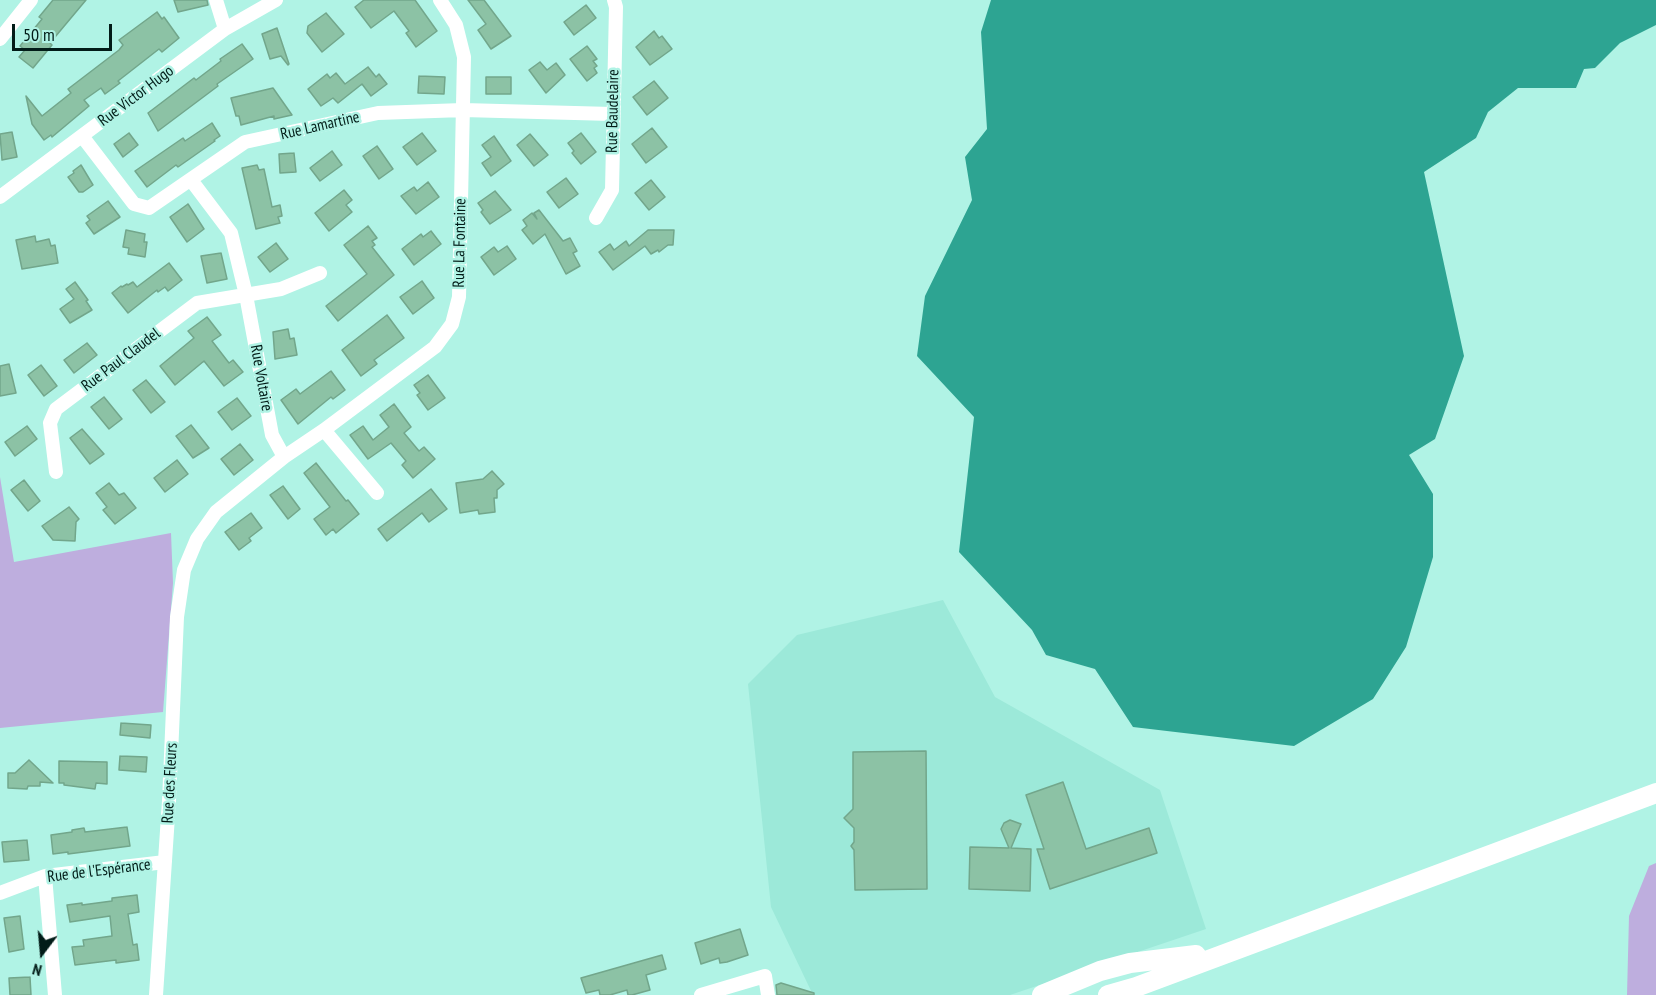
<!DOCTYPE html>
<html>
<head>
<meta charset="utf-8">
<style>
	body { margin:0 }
	#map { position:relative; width:1656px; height:995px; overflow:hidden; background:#b0f3e5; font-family:"PT Sans Narrow",sans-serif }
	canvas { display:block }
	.north { position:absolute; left:12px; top:923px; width:60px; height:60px; -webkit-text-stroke:4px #b0f3e5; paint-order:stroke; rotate:196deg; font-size:16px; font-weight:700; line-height:24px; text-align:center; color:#021c18 }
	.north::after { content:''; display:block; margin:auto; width:21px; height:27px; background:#021c18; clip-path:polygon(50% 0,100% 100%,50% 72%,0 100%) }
	.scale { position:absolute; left:12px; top:24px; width:100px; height:27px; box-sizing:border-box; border:3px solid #021c18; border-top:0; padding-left:8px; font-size:18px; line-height:21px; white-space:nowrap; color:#021c18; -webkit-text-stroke:4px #b0f3e5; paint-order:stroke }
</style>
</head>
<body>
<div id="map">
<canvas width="1656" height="995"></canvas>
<div class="north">N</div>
<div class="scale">50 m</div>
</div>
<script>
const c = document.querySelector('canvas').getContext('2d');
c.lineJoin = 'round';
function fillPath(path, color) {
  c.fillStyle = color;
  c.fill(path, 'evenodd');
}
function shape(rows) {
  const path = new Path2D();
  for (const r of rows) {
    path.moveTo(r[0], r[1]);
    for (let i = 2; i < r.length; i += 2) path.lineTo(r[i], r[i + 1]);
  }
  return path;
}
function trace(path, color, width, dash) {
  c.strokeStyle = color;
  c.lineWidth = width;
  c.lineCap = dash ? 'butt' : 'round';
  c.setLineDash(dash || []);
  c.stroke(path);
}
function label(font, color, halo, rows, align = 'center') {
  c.font = font + ' "PT Sans Narrow",sans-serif';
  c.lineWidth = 5;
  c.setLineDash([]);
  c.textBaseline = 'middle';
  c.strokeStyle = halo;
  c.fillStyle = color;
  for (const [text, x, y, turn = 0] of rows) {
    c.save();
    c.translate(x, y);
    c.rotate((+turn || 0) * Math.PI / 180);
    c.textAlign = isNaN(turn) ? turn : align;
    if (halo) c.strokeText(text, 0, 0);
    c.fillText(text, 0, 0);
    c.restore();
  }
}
const built = shape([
	[943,600,995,697,1160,790,1206,929,1010,995,813,995,771,907,748,684,797,635]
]);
const green = shape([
	[0,477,14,562,171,533,173,583,163,712,0,728],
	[1656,863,1656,995,1627,995,1629,916,1649,866]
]);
const water = shape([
	[991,0,1656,0,1656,25,1620,43,1595,68,1584,69,1576,88,1518,88,1488,112,1476,138,1424,172,1464,356,1435,439,1409,455,1433,494,1433,557,1406,647,1373,699,1294,746,1133,727,1095,669,1046,655,1032,630,959,552,974,417,917,356,925,296,972,200,965,157,987,129,981,32]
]);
const building = shape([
	[53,0,86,0,50,43,52,45,33,68,19,57,25,50,20,46,42,19,39,17,53,0],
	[174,0,207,0,208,5,178,12,174,0],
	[364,0,415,0,437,31,416,47,406,33,409,31,394,11,371,28,355,7,364,0],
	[468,0,484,0,511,36,491,49,478,30,486,24,468,0],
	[586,5,596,18,574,35,564,22,586,5],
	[157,12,162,19,164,17,179,38,162,52,159,49,118,81,120,83,105,94,101,88,84,100,89,106,52,137,51,135,44,140,32,124,26,96,42,116,71,93,68,89,119,50,123,45,119,40,157,12],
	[326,13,344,34,322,52,307,33,308,26,326,13],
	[277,28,289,64,288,65,281,56,270,59,262,34,277,28],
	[654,31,659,38,662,36,672,49,650,65,636,47,654,31],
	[242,44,253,59,217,84,218,86,158,131,148,113,194,78,196,80,221,61,220,59,242,44],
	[587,46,597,59,593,61,597,66,594,68,597,73,587,81,570,59,587,46],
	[540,62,547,70,556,63,565,75,546,93,529,70,540,62],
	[368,67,376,77,379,74,387,84,371,96,362,84,338,103,333,98,321,106,308,89,327,74,330,78,336,73,345,84,368,67],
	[419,76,445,77,444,94,418,93,419,76],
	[486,77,511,77,511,94,486,94,486,77],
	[654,81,668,98,647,115,633,97,654,81],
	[273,88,292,115,274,119,274,116,241,125,239,116,236,116,231,98,273,88],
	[212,123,220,136,214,140,215,141,178,167,176,165,147,187,135,171,183,138,185,141,212,123],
	[652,128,667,147,646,163,632,144,652,128],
	[12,132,17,157,2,160,0,134,12,132],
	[129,133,138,145,123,157,114,144,129,133],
	[422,133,436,151,417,165,403,147,422,133],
	[581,133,596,152,581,164,572,153,574,151,568,143,581,133],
	[530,134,548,155,534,166,517,145,530,134],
	[494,136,511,161,491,176,482,163,491,157,482,145,494,136],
	[377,146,393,169,379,179,363,156,377,146],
	[332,151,342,165,320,181,310,168,332,151],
	[294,153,296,172,280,173,279,154,294,153],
	[81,165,93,185,83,192,79,192,68,177,74,173,73,171,81,165],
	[257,165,259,170,264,169,272,207,280,205,282,216,278,217,280,223,256,229,242,168,257,165],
	[566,178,578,194,559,208,547,192,566,178],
	[651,180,665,197,649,210,635,193,651,180],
	[428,182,439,197,416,214,401,196,414,187,417,191,428,182],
	[344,190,352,200,346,205,352,212,329,231,315,213,344,190],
	[495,191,511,210,490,224,481,212,483,210,478,203,495,191],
	[108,201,120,217,94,234,86,223,90,220,87,216,108,201],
	[188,204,204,229,187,242,170,217,188,204],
	[539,210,563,241,570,238,577,251,573,253,580,266,566,274,545,234,533,244,522,230,527,226,523,220,532,213,537,219,534,213,539,210],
	[368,226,377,238,372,241,375,245,372,247,394,275,338,321,326,306,367,274,344,245,368,226],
	[126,230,145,234,144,242,147,242,145,257,128,254,129,248,123,247,126,230],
	[648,230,674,230,673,245,668,245,659,252,658,250,651,254,645,246,613,270,599,252,610,244,614,250,626,241,629,246,648,230],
	[431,231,441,244,414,265,402,249,421,234,423,237,431,231],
	[35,236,36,242,49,239,51,246,55,245,58,263,22,269,16,240,35,236],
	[276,243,288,259,270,272,258,257,276,243],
	[507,246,516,259,494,275,481,257,494,247,498,252,507,246],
	[221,253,227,279,207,283,201,256,221,253],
	[169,263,182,280,168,291,165,287,158,292,157,290,128,313,112,293,121,286,122,287,127,284,128,285,133,282,137,287,169,263],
	[422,281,434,298,413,314,400,297,422,281],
	[75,282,88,300,86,301,92,310,70,323,60,309,74,299,66,289,75,282],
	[387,315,404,338,374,360,377,364,361,376,342,350,387,315],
	[207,317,221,335,212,341,229,363,233,360,243,372,224,386,204,361,175,385,160,366,194,338,188,331,207,317],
	[288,329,290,339,294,338,297,355,275,359,273,332,288,329],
	[87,343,97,355,74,373,64,360,87,343],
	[9,364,16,393,0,396,0,366,9,364],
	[41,365,57,386,44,396,28,375,41,365],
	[331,371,345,390,333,399,331,397,298,424,281,400,296,389,300,394,331,371],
	[428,375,445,398,428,410,417,395,420,393,414,385,428,375],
	[146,380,165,402,151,413,133,390,146,380],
	[104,397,122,419,109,429,91,407,104,397],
	[237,398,251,416,232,430,218,412,237,398],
	[394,404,411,427,404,433,419,451,424,447,435,459,413,478,402,465,406,461,391,443,368,459,350,435,363,426,373,440,389,427,380,415,394,404],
	[191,425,209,448,193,458,176,436,191,425],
	[27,426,37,439,15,456,5,442,27,426],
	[82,429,104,454,90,464,70,438,82,429],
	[240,444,253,460,234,475,221,459,240,444],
	[177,460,188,474,165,492,154,478,177,460],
	[316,463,346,501,348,500,359,514,336,533,333,529,326,535,314,519,330,507,304,473,316,463],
	[492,471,504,484,497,490,497,498,494,498,495,512,479,514,478,510,460,513,456,483,483,479,492,471],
	[24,480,40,501,28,511,11,490,24,480],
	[109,483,119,495,124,493,136,508,115,524,103,510,107,507,96,493,109,483],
	[283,486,300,509,288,519,270,495,283,486],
	[431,489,447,509,429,522,422,513,387,541,378,529,431,489],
	[69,507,79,519,76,522,75,541,53,540,42,526,69,507],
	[251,513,262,528,249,538,251,541,239,550,225,532,251,513],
	[121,723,151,725,150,738,120,735,121,723],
	[926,751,927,889,855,890,854,850,851,846,854,842,854,828,844,818,853,809,853,752,926,751],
	[120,756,147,757,146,772,119,770,120,756],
	[29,760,53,783,40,782,40,786,28,786,27,789,8,788,8,773,15,773,29,760],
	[59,761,107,762,107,784,96,783,95,789,64,785,64,783,59,783,59,761],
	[1063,782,1086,849,1149,828,1157,853,1050,889,1037,849,1044,849,1026,795,1063,782],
	[1010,820,1021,824,1011,848,1031,849,1030,891,969,889,970,847,1009,848,1001,829,1004,823,1010,820],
	[127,827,130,846,68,854,68,852,53,854,51,835,72,832,72,830,84,828,85,832,127,827],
	[27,840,29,860,4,862,2,842,27,840],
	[137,895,139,912,128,914,133,945,137,944,139,960,116,963,116,960,75,965,72,947,84,946,83,940,112,936,110,916,70,922,67,905,82,903,82,905,112,901,112,898,137,895],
	[20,916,24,949,9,952,4,918,20,916],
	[740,929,748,955,727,962,720,963,719,958,701,964,695,943,740,929],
	[662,955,666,969,646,975,650,990,632,995,628,995,627,990,610,995,600,995,599,990,586,993,581,978,662,955],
	[30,977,31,995,10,995,9,978,30,977],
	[781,983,814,993,814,995,777,995,776,985,781,983]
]);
const minor = shape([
	[216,0,225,29],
	[0,39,31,0],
	[82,136,134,204,149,208,245,142,378,113,463,110,612,114],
	[191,180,231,233,246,295,272,435,284,457],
	[0,197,225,29,276,0],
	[596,218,612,190,616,7,614,0],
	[324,430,377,493],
	[56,472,50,423,56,409,197,303,281,289,320,273],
	[45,876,55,995],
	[0,893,45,876,165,862],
	[156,995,169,801,177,617,184,570,197,539,216,512,284,457,324,430,435,347,452,324,459,297,464,57,456,25,440,0],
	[701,995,765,976,768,995]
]);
const secondary = shape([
	[1042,995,1100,971,1130,963,1196,955],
	[1108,995,1136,987,1656,793]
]);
const streetNames = [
	["Rue Victor Hugo",136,96,-37],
	["Rue Baudelaire",613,111,-89],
	["Rue Lamartine",320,126,-13],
	["Rue La Fontaine",460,243,-89],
	["Rue Paul Claudel",121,360,-37],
	["Rue Voltaire",261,378,80],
	["Rue des Fleurs",170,783,-87],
	["Rue de l'Espérance",99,871,-7]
];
fillPath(built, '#9ce9d9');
fillPath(green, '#beaede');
fillPath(water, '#2da492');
fillPath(building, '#8cc2a5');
trace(building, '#72a68b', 1.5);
trace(minor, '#fff', 14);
trace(secondary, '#fff', 20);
label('16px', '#021c18', '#b0f3e5', streetNames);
</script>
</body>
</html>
